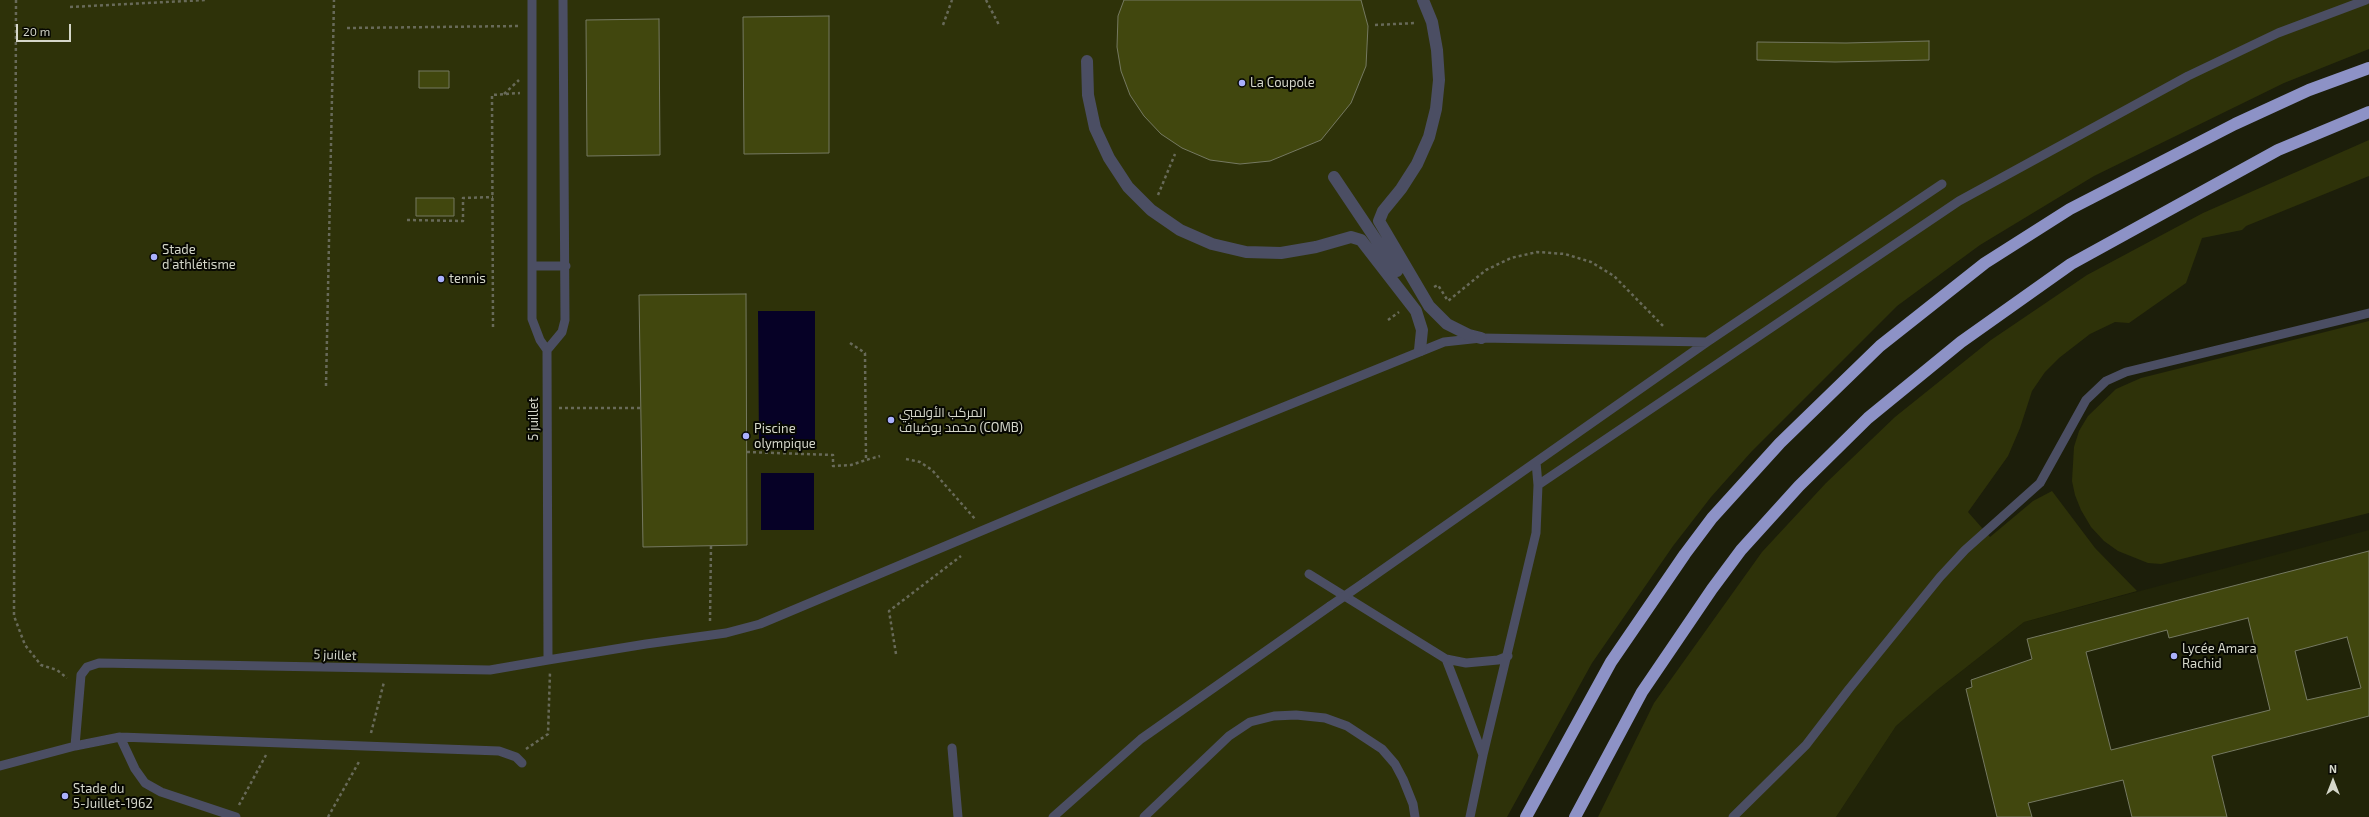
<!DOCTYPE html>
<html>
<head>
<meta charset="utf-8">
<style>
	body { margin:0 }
	#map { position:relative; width:2369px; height:817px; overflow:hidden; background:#1c1e0a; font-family:"Exo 2",sans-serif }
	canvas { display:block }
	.north { position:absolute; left:2313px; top:761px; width:40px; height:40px; -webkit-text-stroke:3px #070802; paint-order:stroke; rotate:0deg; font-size:11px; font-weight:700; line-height:16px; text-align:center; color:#d5d7ca }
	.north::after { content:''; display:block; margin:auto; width:14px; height:18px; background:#d5d7ca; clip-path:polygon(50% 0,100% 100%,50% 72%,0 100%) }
	.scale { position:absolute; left:16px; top:24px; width:55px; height:18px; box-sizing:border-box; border:2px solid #d5d7ca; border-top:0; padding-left:5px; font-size:12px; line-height:14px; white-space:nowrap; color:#d5d7ca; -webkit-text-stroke:3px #070802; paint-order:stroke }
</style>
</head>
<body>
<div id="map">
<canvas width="2369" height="817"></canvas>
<div class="north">N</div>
<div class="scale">20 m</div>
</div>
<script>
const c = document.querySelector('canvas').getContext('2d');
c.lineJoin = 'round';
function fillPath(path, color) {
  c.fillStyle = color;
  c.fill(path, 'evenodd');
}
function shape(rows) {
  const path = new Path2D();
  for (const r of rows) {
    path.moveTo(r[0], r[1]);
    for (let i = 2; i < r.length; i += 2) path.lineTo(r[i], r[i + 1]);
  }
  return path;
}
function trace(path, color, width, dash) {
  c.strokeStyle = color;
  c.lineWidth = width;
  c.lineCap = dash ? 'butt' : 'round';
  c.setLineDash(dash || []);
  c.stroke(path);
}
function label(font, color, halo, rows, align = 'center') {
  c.font = font + ' "Exo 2",Cairo,sans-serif';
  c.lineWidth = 4;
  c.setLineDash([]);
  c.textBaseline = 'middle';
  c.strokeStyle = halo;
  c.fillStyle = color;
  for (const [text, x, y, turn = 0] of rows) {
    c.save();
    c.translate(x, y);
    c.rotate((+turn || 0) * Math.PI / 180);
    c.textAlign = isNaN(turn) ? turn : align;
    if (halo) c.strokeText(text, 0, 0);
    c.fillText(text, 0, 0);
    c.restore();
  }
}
const built = shape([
	[2369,530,2369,817,1836,817,1896,726,1936,691,2024,622]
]);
const green = shape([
	[0,0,2369,0,2369,49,2284,83,2094,176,1980,245,1897,306,1752,451,1711,497,1673,546,1592,663,1507,817,0,817],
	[2369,140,2369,176,2246,226,2242,230,2202,238,2186,283,2129,323,2115,322,2090,334,2059,358,2045,372,2032,391,2020,428,2008,456,1968,512,1990,537,2033,501,2052,491,2095,548,2137,591,2024,622,1936,691,1896,726,1836,817,1598,817,1654,703,1762,552,1826,483,1895,417,1991,340,2087,275,2203,213],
	[2369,321,2369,513,2161,564,2148,563,2118,551,2104,541,2091,527,2081,510,2075,495,2072,481,2074,447,2079,431,2088,416,2116,389,2141,378]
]);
const water = shape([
	[758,311,815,311,815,445,759,446],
	[761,473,814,473,814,530,761,530]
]);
const building = shape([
	[1124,0,1361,0,1368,26,1366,66,1351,103,1321,140,1270,161,1240,164,1210,160,1182,148,1161,134,1144,116,1130,95,1121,71,1117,47,1118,16,1124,0],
	[829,16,829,153,744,154,743,17,829,16],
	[659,19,660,155,587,156,586,20,659,19],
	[1929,41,1929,60,1835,62,1757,60,1757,42,1846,43,1929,41],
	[419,71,449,71,449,88,419,88,419,71],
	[416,198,454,198,454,216,416,216,416,198],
	[746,294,747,545,643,547,639,295,746,294],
	[2369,551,2369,716,2212,756,2227,817,2132,817,2123,780,2028,803,2032,817,1997,817,1966,689,1972,687,1971,680,2032,659,2027,639,2369,551],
	[2248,618,2270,710,2111,750,2086,652,2167,630,2169,638,2248,618],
	[2347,637,2361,688,2307,700,2295,651,2347,637]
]);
const path = shape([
	[16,0,14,616,25,645,41,665,57,670,67,678],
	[986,0,999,25],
	[70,7,205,0],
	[943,25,952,0],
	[1375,25,1416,23],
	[347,28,520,26],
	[504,94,519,80],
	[1158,195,1175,154],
	[407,220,463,221,463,198,493,197],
	[1434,287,1438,285,1448,301,1486,270,1511,258,1537,252,1565,254,1591,262,1614,276,1664,327],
	[1388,320,1399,312],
	[493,327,492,95,520,93],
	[850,343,865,353,866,460,880,456],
	[326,386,334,0],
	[559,408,641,408],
	[747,452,833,455,833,466,851,465,866,460],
	[906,459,920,462,932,470,975,519],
	[710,621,711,546],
	[896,654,889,611,961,556],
	[371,733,384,682],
	[526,749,548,734,550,672],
	[239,805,266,755],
	[328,817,360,760]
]);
const lane = shape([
	[532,0,532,319,540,340,547,350],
	[533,266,566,266],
	[547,350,562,332,565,320,563,0],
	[1536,462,1538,485],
	[1309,574,1446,659,1483,755,1470,817],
	[1365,582,1707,342,1942,184],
	[1446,659,1466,663,1498,660,1508,656],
	[548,660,646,644,726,633,760,624,1074,492,1444,342,1481,338,1707,342],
	[120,737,499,751,516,757,522,763],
	[952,748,958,817],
	[1483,755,1536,533,1538,485,1959,201,2188,76,2278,33,2366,0],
	[0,766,75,746],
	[236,817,161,792,145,783,135,769,120,737,75,746,81,675,87,667,99,663,490,670,548,660,547,350],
	[1053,817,1141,739,1330,606],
	[1144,817,1229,736,1250,722,1274,716,1296,715,1325,718,1347,726,1382,749,1395,764,1403,779,1413,804,1415,817],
	[1733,817,1806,745,1849,689,1940,577,1965,550,2040,483,2086,400,2106,381,2126,372,2369,313]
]);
const street = shape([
	[1423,0,1432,22,1437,50,1439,80,1436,109,1429,137,1417,164,1401,189,1383,211,1379,221,1429,306,1447,324,1469,335,1481,338],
	[1087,61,1088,95,1095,128,1109,158,1128,187,1151,210,1180,230,1212,244,1246,252,1281,253,1316,247,1351,237,1361,240,1416,311,1422,330,1420,350],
	[1334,177,1397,271]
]);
const highway = shape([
	[1526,817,1611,662,1685,554,1712,518,1780,443,1880,346,1985,263,2070,209,2235,124,2309,90,2369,68],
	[1575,817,1642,692,1712,589,1741,550,1799,486,1868,418,1961,342,2071,264,2278,150,2369,112]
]);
const laneBridge = shape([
	[1330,606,1365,582]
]);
const markers = [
	[1242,83,4,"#a9b0fc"],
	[154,257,4,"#a9b0fc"],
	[441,279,4,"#a9b0fc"],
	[891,420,4,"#a9b0fc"],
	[746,436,4,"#a9b0fc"],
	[2174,656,4,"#a9b0fc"],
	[65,796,4,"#a9b0fc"]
];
const poiNames = [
	["La Coupole",1250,83],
	["Stade",162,250],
	["d’athlétisme",162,265],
	["tennis",449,279],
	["المركب الأولمبي",899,413],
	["محمد بوضياف (COMB)",899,428],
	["Piscine",754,429],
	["olympique",754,444],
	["Lycée Amara",2182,649],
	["Rachid",2182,664],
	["Stade du",73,789],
	["5-Juillet-1962",73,804]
];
const streetNames = [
	["5 juillet",534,419,-90],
	["5 juillet",335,655,2]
];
fillPath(built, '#212408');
fillPath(green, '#2e3209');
fillPath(water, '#060126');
fillPath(building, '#41470e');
trace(building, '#757961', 1);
trace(path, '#686a59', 2.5, [3, 3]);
trace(lane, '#4b4e63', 9);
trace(street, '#4b4e63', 12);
trace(highway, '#8d92c6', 12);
trace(laneBridge, '#4b4e63', 9);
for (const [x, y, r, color] of markers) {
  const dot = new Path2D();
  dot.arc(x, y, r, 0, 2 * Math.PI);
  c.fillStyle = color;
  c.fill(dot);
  trace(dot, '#070802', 1.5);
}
label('13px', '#d5d7ca', '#070802', poiNames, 'left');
label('13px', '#d5d7ca', '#070802', streetNames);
</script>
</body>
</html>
